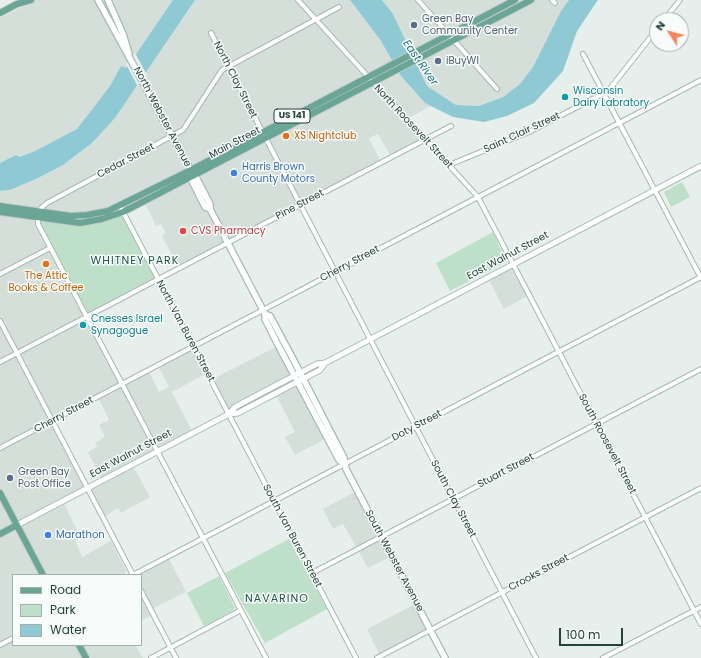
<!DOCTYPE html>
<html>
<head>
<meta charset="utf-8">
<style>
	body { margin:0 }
	#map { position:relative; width:701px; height:658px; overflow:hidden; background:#e6efeb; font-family:Poppins,sans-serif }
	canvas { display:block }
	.legend { position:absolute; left:12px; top:574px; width:130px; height:72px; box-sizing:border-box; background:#f7fbf9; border:1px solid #a3b1ad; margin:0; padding:5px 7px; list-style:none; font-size:12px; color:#24423a }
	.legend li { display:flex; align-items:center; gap:8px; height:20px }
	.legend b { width:20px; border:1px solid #a3b1ad }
	.north { position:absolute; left:649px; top:12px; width:40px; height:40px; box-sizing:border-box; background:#f7fbf9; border:1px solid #a3b1ad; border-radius:50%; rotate:306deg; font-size:11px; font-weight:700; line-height:16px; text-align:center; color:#24423a }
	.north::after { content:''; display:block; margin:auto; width:14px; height:18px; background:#f4845f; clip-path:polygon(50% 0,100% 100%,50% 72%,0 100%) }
	.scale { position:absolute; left:559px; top:628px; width:64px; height:18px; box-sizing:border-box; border:2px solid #24423a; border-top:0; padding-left:5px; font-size:12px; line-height:14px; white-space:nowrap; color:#24423a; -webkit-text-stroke:3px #f7fbf9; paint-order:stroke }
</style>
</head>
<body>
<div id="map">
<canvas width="701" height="658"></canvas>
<ul class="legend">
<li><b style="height:5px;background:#6aa596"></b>Road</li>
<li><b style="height:11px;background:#bfe0c8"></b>Park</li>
<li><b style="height:11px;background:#8ec9d4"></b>Water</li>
</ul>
<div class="north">N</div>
<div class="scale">100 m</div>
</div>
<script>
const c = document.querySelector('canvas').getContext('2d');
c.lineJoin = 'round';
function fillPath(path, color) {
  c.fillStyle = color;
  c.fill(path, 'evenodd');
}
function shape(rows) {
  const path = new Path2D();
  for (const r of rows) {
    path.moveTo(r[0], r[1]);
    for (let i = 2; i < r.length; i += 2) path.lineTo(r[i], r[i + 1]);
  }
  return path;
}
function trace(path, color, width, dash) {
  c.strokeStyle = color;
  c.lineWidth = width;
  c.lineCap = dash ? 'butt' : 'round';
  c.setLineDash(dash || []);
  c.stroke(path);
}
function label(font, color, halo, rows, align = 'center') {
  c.font = font + ' Poppins,sans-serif';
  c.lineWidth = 3;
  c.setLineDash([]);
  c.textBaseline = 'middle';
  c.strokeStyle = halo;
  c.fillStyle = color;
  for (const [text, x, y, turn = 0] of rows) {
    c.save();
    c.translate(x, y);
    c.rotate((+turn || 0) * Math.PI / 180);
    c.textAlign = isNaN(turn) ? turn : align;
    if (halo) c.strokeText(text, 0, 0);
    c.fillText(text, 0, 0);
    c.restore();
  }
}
const built = shape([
	[36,0,95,0,129,64,126,68,121,66,110,86,77,129,33,152,19,157,16,155,0,163,0,18],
	[98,0,173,0,132,60],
	[195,0,350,0,381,41,401,76,425,103,431,106,407,119,425,139,391,157,378,134,369,138,381,162,179,268,162,236,166,233,161,224,156,226,143,199,122,210,101,216,38,218,123,383,148,370,159,392,169,387,158,365,193,347,207,373,172,392,193,433,134,464,134,468,150,497,121,513,118,508,103,517,87,488,63,501,80,537,75,540,82,557,111,541,126,571,125,575,13,575,13,645,135,645,143,658,0,658,0,191,10,190,38,178,63,165,92,143,115,118],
	[98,397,109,420,99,425,105,437,95,443,97,447,88,452,102,480,88,488,52,421],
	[382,0,569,0,561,11,533,67,520,84,503,97,480,106,456,105,427,86,393,14],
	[513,265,529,295,504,309,488,278],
	[278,346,327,438,295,455,285,437,295,432,272,387,229,414,211,380],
	[357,491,392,556,368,568,343,524,333,529,323,509],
	[168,557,186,592,148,611,150,616,141,621,141,575,133,575],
	[417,603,431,630,380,656,367,629]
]);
const green = shape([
	[682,182,690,197,671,207,664,192],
	[122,210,158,279,88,316,38,224,38,217,91,217],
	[493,232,506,262,450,291,436,263],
	[289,539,327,609,265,643,225,573],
	[219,576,235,608,232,611,204,626,187,593]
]);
const water = shape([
	[173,0,195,0,115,118,92,143,63,165,38,178,10,190,0,191,0,163,16,155,19,157,33,152,77,129,110,86,121,66,126,68,132,60],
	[350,0,382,0,393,14,427,86,456,105,479,106,503,97,520,84,533,67,561,11,569,0,598,0,577,31,563,71,534,103,507,116,484,122,453,117,425,103,401,76,381,41]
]);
const pier = shape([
	[135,53,147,75,138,87,126,64]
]);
const minor = shape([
	[298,0,478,197,701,624],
	[418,0,497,89],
	[552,0,555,3],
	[664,20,680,0],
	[211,33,536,658],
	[583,54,701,278],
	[449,165,529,132,608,91,657,29],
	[120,206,356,658],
	[0,274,50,248],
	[0,321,133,575],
	[0,362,451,126],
	[0,448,701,80],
	[312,573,701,369],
	[133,575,701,277],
	[141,591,176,658],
	[0,645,13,638],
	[151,658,241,610],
	[266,658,38,224,38,217,41,208,47,203,183,130,222,70,339,7],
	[377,658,701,488],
	[603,658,701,607]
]);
const tertiary = shape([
	[229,414,235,407,269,389,317,364,325,363,701,166],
	[17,525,229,414,238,413,320,370,325,363]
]);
const secondary = shape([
	[98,0,194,176,197,179,210,204,210,209],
	[108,0,123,34,129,54],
	[194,176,192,181,205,207,210,209,265,314,270,316,293,359,344,458,346,469,445,658],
	[265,314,265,319,276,341,339,460,344,464]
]);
const primary = shape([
	[0,13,17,4,31,0],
	[0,206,71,216,87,215,108,211,191,170,515,0],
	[0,212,80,223,102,219,123,212,531,0],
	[0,493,43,575],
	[0,534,17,525],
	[79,645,86,658]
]);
const markers = [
	[414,25,4,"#5c6f8a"],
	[438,61,4,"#5c6f8a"],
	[565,97,4,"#0f9aa8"],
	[286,136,4,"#e8710a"],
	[234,173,4,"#3f7fe0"],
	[183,231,4,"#e0444e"],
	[46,264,4,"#e8710a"],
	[83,325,4,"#0f9aa8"],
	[10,478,4,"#5c6f8a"],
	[48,535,4,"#3f7fe0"]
];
const shields = [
	[292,116,36]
];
const shieldNames = [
	["US 141",292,116]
];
const serviceNames = [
	["Green Bay",422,19],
	["Community Center",422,31],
	["iBuyWI",446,61],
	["Green Bay",18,472],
	["Post Office",18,484]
];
const streetNames = [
	["North Clay Street",235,80,63],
	["North Webster Avenue",162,117,62],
	["North Roosevelt Street",413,127,47],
	["Saint Clair Street",522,133,-25],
	["Main Street",235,143,-28],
	["Cedar Street",126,161,-28],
	["Pine Street",300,205,-28],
	["East Walnut Street",508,256,-28],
	["Cherry Street",350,264,-28],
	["North Van Buren Street",185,331,62],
	["Cherry Street",64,415,-28],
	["Doty Street",417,426,-28],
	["South Roosevelt Street",607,444,62],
	["East Walnut Street",131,454,-28],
	["Stuart Street",506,471,-28],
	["South Clay Street",453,499,62],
	["South Van Buren Street",292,536,62],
	["South Webster Avenue",394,561,62],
	["Crooks Street",539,573,-28]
];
const cultureNames = [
	["Wisconsin",573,91],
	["Dairy Labratory",573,103],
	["Cnesses Israel",91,319],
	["Synagogue",91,331]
];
const foodNames = [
	["XS Nightclub",294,136],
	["The Attic",46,276,"center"],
	["Books & Coffee",46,288,"center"]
];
const shopNames = [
	["Harris Brown",242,167],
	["County Motors",242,179],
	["Marathon",56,535]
];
const healthNames = [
	["CVS Pharmacy",191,231]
];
const waterNames = [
	["East River",420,63,55]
];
const neighbourhoodNames = [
	["WHITNEY PARK",135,261],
	["NAVARINO",277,599]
];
fillPath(built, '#d4dfda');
fillPath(green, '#bfe0c8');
fillPath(water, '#8ec9d4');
fillPath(pier, '#e6efeb');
trace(minor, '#a8b8b2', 6);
trace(tertiary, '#a8b8b2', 7);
trace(secondary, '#a4bbb3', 8);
trace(primary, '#c2cac8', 8);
trace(minor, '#fff', 4);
trace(tertiary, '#fff', 5);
trace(secondary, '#fff', 5.5);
trace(primary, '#6aa596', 6);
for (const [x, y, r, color] of markers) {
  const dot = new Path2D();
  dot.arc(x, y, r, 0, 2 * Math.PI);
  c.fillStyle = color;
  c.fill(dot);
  trace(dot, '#f7fbf9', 1.5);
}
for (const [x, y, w] of shields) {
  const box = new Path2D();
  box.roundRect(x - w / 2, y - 7, w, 14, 3);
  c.fillStyle = '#f7fbf9';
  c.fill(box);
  trace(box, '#24423a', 1);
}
label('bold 9px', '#24423a', null, shieldNames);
label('10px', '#4e5e75', '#f7fbf9', serviceNames, 'left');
label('10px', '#24423a', '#f7fbf9', streetNames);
label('10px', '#0d838f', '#f7fbf9', cultureNames, 'left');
label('10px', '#c56008', '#f7fbf9', foodNames, 'left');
label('10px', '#366cbe', '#f7fbf9', shopNames, 'left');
label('10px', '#be3a42', '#f7fbf9', healthNames, 'left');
label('italic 11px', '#1c6f80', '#f7fbf9', waterNames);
c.letterSpacing = '1px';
label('11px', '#1f5548', '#f7fbf9', neighbourhoodNames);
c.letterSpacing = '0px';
</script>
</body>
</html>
